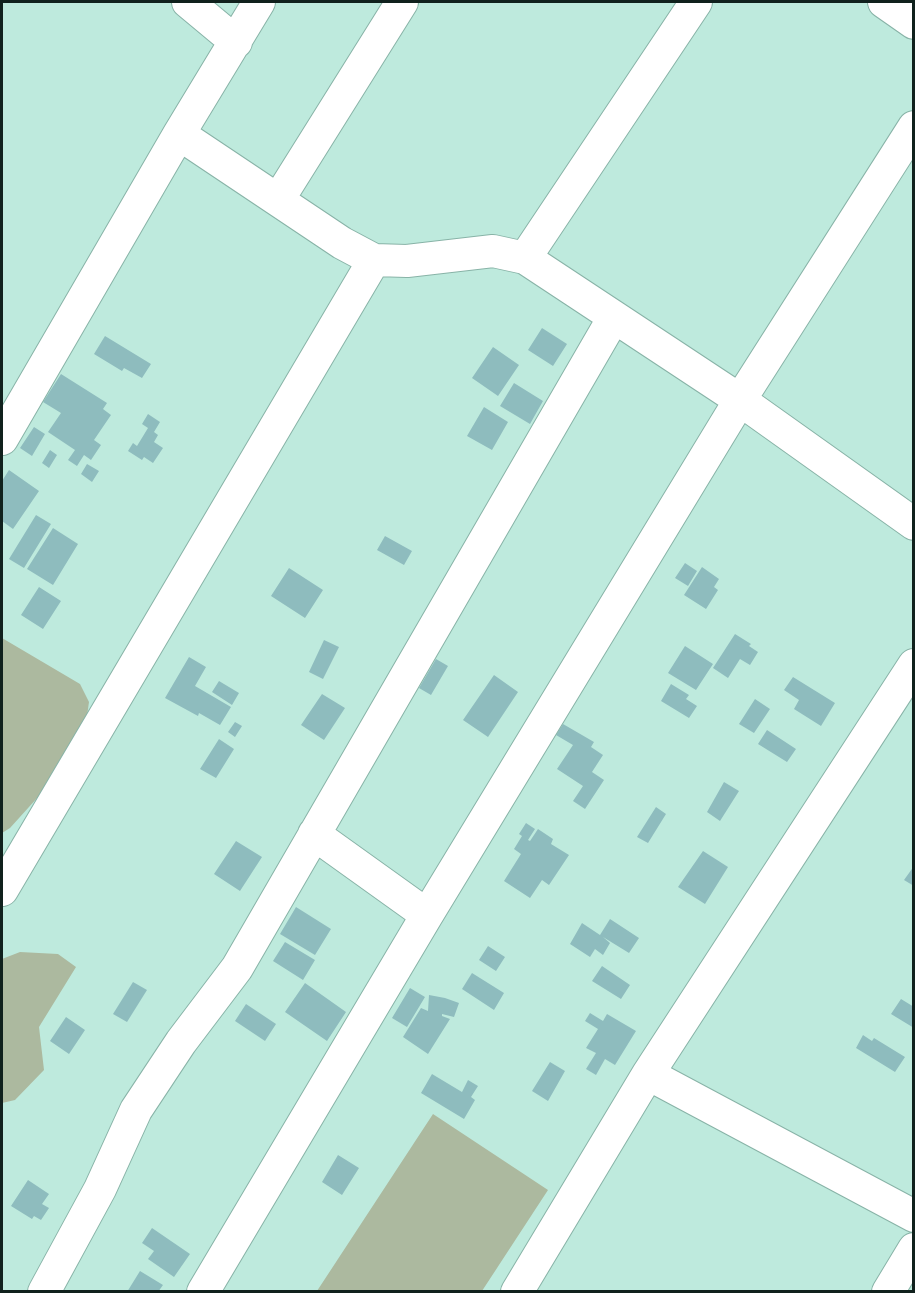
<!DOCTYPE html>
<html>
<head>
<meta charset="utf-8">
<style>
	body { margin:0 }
	#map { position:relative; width:915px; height:1293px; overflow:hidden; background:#beeadd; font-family:Manrope,sans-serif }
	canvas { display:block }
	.frame { position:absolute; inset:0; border:3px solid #10211d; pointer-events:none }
</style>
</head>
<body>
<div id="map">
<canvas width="915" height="1293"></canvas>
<div class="frame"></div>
</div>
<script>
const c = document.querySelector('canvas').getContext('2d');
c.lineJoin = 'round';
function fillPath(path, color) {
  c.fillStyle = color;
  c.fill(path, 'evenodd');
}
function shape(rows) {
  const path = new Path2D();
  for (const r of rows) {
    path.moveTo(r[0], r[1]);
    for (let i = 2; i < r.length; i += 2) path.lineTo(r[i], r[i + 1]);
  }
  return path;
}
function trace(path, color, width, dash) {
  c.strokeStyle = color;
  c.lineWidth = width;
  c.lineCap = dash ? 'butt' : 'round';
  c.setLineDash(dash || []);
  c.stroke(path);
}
const green = shape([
	[2,638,80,684,89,702,86,723,38,797,10,828,2,833],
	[20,952,58,954,76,967,39,1027,44,1070,15,1100,2,1103,2,959],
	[433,1114,548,1190,482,1291,317,1291]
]);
const building = shape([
	[542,328,567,344,553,366,528,350],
	[105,336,151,364,142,378,124,368,122,371,94,354],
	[493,347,519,365,498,396,472,378],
	[61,374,107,403,103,409,111,415,94,440,101,445,91,460,84,455,77,466,68,460,75,450,48,432,61,413,43,402],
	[514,383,543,401,530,424,500,406],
	[484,407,508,422,492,450,467,436],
	[148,414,160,422,154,432,158,435,154,442,163,448,153,463,144,457,142,460,128,451,133,443,137,446,148,428,142,424],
	[34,427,45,434,32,456,20,448],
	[50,450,57,455,49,468,42,463],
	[87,464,99,471,92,482,81,474],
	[9,470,39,491,13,529,2,521,2,481],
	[36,515,51,524,24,568,9,559],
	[53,528,78,544,53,585,27,569],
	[385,536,412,551,404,565,377,550],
	[685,563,697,571,688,586,675,578],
	[702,567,719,579,714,587,718,590,706,609,684,595],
	[289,568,323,590,305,618,271,596],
	[39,587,61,601,43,629,21,615],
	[735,634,751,644,749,646,758,652,750,665,740,659,728,678,713,668],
	[324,640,339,647,323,679,309,672],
	[685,646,713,664,696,690,668,673],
	[189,657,206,667,195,686,231,707,220,725,199,713,198,716,165,698],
	[436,659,448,666,431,695,419,688],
	[494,675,518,692,488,737,463,720],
	[793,677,835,703,821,726,794,709,799,700,784,690],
	[219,681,239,693,232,705,212,692],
	[671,684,689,695,686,699,697,706,689,718,661,701],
	[322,694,345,708,324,740,301,725],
	[755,699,770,709,754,733,739,724],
	[235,722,242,726,235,737,228,732],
	[563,724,594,742,591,747,603,755,592,772,604,780,585,809,573,801,583,786,557,769,573,745,556,735],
	[767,730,796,749,787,762,758,744],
	[219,739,234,749,216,778,200,769],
	[724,782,739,791,720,821,707,812],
	[656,807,666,814,648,843,637,837],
	[526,823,535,829,528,840,530,841,538,829,553,839,551,844,569,855,549,885,542,880,530,898,504,881,521,854,514,849,522,836,519,834],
	[236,841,262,857,240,891,214,874],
	[703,851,728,867,705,904,678,887],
	[914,866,914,886,904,880],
	[296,907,331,929,315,955,280,934],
	[610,919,639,938,629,953,603,937,610,943,603,955,595,949,590,957,570,944,582,923,600,935],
	[285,942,315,960,303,980,273,961],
	[488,946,505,957,496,971,479,960],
	[602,966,630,985,621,999,592,981],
	[472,973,504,993,494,1010,462,989],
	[133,982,147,990,127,1022,113,1014],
	[305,983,346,1012,327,1041,285,1012],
	[410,988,425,997,407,1027,392,1018],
	[429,995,445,998,459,1003,454,1017,442,1014,442,1016,450,1019,428,1054,403,1037,421,1008,428,1011],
	[901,999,914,1007,914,1028,891,1014],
	[246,1004,276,1024,265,1041,235,1021],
	[590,1013,603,1021,607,1014,636,1031,615,1065,605,1059,596,1075,586,1069,596,1053,586,1048,598,1029,585,1021],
	[66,1017,85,1030,69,1054,50,1041],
	[863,1035,872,1041,874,1038,905,1057,895,1072,856,1048],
	[550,1062,565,1071,548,1101,532,1091],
	[432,1074,462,1092,468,1080,478,1086,471,1097,475,1100,464,1119,421,1093],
	[338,1155,359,1168,342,1195,322,1182],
	[28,1180,49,1194,42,1204,49,1208,41,1220,34,1216,32,1219,11,1206],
	[152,1228,190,1254,174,1277,148,1259,154,1251,142,1243],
	[140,1271,163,1285,158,1292,127,1292]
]);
const minor = shape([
	[188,2,236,42],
	[884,2,914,23],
	[179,134,342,243,374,260,407,261,493,251,525,258,740,400,914,524],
	[278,200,402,2],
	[525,258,696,2],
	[2,439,179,134,259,2],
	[314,834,427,915],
	[2,890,374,260],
	[648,1074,914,1216],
	[44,1292,100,1189,136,1110,181,1042,237,968,614,317],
	[203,1292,427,915,740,400,914,127],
	[517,1292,648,1074,914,665],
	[888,1292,914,1249]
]);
fillPath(green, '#acb99f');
fillPath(building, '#8ebcbe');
trace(minor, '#88b3a7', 34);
trace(minor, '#fff', 32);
</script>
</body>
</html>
